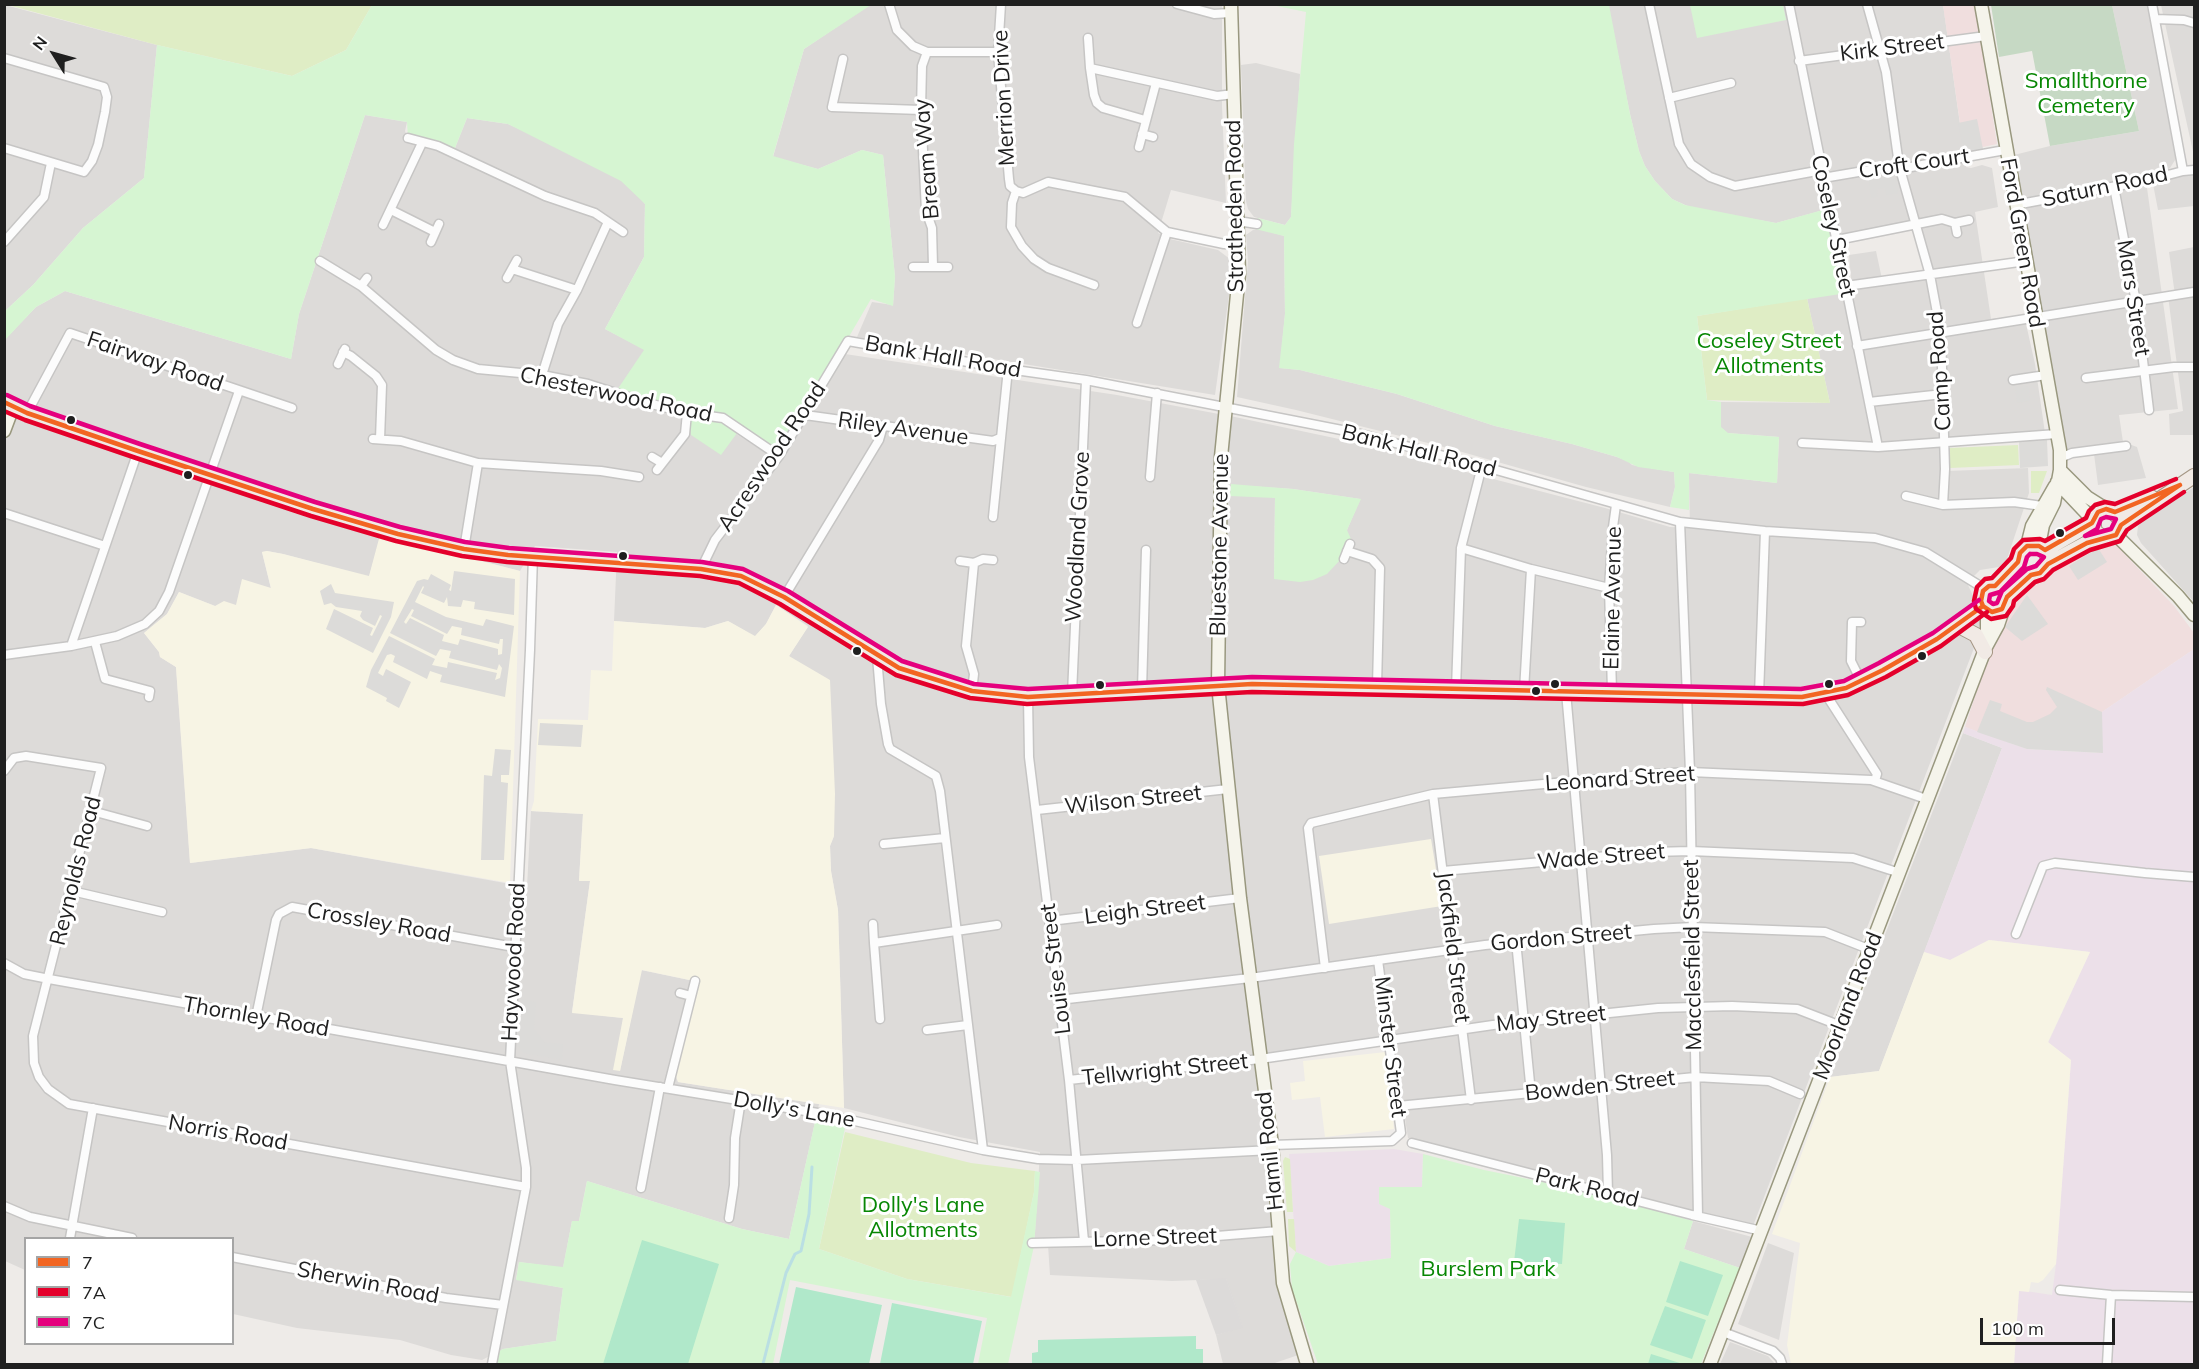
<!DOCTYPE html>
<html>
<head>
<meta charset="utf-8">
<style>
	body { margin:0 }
	#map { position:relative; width:2199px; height:1369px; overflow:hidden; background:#eeebe8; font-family:Mulish,sans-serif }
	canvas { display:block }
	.frame { position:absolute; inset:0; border:6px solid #1f1f1f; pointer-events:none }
	.legend { position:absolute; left:24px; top:1237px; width:210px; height:108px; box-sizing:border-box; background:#fff; border:2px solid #a5a5a5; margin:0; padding:8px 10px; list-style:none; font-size:18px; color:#1f1f1f }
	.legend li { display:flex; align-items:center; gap:12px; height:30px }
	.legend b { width:30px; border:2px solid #a5a5a5 }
	.north { position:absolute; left:24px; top:24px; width:60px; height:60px; -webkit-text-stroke:4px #fff; paint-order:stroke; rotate:307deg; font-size:16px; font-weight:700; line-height:24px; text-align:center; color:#1f1f1f }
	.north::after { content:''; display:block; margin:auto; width:21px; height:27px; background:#1f1f1f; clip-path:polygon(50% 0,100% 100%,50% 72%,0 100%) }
	.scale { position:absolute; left:1980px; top:1318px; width:135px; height:27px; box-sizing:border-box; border:3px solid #1f1f1f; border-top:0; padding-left:8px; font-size:18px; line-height:21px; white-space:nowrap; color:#1f1f1f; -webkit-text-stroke:4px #fff; paint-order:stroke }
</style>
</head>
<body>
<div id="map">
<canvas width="2199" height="1369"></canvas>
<div class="frame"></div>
<ul class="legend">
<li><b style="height:8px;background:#f26522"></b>7</li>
<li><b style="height:8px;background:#e4002b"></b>7A</li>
<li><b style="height:8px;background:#e5007d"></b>7C</li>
</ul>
<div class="north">N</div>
<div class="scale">100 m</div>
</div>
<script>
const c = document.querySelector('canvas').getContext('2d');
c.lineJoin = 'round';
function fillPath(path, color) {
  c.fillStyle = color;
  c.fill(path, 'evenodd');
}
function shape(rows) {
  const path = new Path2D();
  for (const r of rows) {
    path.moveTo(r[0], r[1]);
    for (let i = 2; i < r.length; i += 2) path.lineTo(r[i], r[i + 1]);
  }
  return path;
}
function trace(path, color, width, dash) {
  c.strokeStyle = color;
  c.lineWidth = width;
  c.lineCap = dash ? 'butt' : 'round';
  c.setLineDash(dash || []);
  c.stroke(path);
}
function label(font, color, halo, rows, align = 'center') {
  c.font = font + ' Mulish,sans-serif';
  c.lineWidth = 6;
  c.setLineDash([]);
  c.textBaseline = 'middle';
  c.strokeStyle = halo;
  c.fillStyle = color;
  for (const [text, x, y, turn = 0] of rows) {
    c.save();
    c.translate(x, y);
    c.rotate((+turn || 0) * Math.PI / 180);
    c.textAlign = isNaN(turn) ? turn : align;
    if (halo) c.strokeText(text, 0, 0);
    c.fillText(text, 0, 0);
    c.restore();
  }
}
const residential = shape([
	[1943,4,1966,167,1971,168,1982,165,1992,168,1998,207,1975,212,1991,319,2024,315,2035,364,2045,433,1947,441,1947,471,2028,468,2029,493,2007,559,1999,567,1980,570,1967,583,1974,598,1980,623,1974,648,1753,1226,1408,1138,1393,1042,1263,1061,1278,1272,1304,1353,1272,1364,1223,1364,1216,1335,1242,1327,1226,1279,1172,1281,1050,1275,1048,1245,1034,1246,1040,1152,959,1137,844,1108,838,910,831,871,830,846,834,836,789,656,808,626,776,605,766,624,755,637,728,621,705,628,614,621,617,552,535,546,520,571,381,535,369,577,283,554,267,551,262,552,271,589,236,605,215,606,179,592,167,614,144,633,159,652,160,657,176,667,190,863,311,848,527,887,531,811,583,814,579,880,590,881,572,1012,623,1018,620,1071,641,970,699,982,675,1073,678,1082,819,1104,789,1239,742,1229,587,1181,579,1221,572,1221,563,1268,519,1262,516,1279,563,1288,556,1341,503,1349,482,1360,451,1355,400,1340,297,1328,233,1314,232,1238,26,1238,25,1270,5,1261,4,340,36,307,65,291,291,359,299,314,365,115,407,122,405,131,408,138,453,153,467,118,508,124,602,165,637,193,645,204,644,257,605,329,644,349,735,433,780,462,845,354,1117,395,1235,417,1339,439,1605,508,1670,527,1690,528,1689,473,1777,483,1779,437,1727,433,1720,427,1721,402,1830,403,1807,298,1852,289,1849,255,1876,251,1882,279,1925,271,1914,227,1842,241,1835,207,1776,223,1692,208,1672,199,1655,181,1645,166,1639,151,1630,114,1608,5],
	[1231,485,1293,489,1360,499,1347,530,1274,579,1275,498],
	[5,5,157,45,144,178,83,228,33,285,5,311],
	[869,5,1222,5,1222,106,1226,203,1171,190,1158,233,1170,239,1218,250,1230,259,1230,288,1215,395,857,337,872,302,893,305,895,277,883,155,862,150,818,169,773,157,804,49],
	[2112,5,2147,5,2177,157,2170,168,2154,182,2194,174,2194,206,2158,210,2153,184,2147,188,2178,409,2119,415,2123,442,2137,447,2146,478,2098,485,2094,454,2064,454,2010,156,2050,146,2139,131],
	[2161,5,2194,5,2194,156,2175,70],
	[1256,63,1300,74,1291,217,1285,225,1254,217,1248,209,1246,201,1241,65],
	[1261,229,1284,236,1285,314,1280,368,1300,370,1397,394,1495,426,1572,444,1617,457,1628,461,1632,465,1674,472,1675,487,1670,507,1586,487,1448,448,1296,410,1237,397,1248,261,1246,235,1253,230],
	[2194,247,2194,435,2170,435,2169,414,2183,411,2168,296,2175,295,2169,252],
	[2194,487,2194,602,2141,543,2137,535,2138,526,2143,520],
	[1963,733,2002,748,1879,1071,1830,1077],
	[1693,1221,1752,1237,1740,1268,1684,1249],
	[1768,1243,1794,1253,1779,1340,1738,1324],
	[1730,1342,1768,1356,1775,1364,1720,1364]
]);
const commercial = shape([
	[1943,5,1975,5,1997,144,1964,151],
	[2096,542,2114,543,2174,606,2194,633,2194,649,2102,712,2103,753,2001,741,1965,727,1993,641,2005,614,2023,590,2043,574]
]);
const industrial = shape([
	[2194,649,2194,1364,2014,1364,2019,1290,2052,1295,2056,1264,2071,1060,2048,1043,2090,952,1989,940,1950,960,1924,952,2002,748,1963,733,1965,727,2027,749,2102,753,2102,712],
	[1394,1149,1423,1154,1422,1187,1380,1187,1390,1209,1391,1258,1329,1266,1296,1252,1289,1154]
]);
const education = shape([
	[380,535,520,571,510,883,311,848,190,863,176,667,160,657,159,652,144,633,167,614,179,592,215,606,224,601,236,605,242,579,271,588,262,552,267,551,283,554,369,576],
	[776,605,808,627,789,656,830,680,835,794,834,836,830,846,831,871,838,910,844,1108,678,1082,675,1073,699,982,642,970,620,1071,613,1070,623,1018,572,1013,590,881,579,881,583,814,531,811,534,801,538,719,588,720,591,670,612,671,614,621,705,628,728,621,755,636,766,624],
	[1431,839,1442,906,1329,924,1319,856],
	[1989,940,2090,952,2048,1042,2071,1060,2056,1264,2043,1280,2038,1283,2031,1282,2029,1292,2019,1291,2014,1364,1791,1364,1787,1345,1800,1243,1772,1234,1830,1077,1879,1071,1924,952,1950,960],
	[1386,1052,1394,1129,1325,1137,1320,1097,1292,1100,1290,1083,1305,1081,1303,1061]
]);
const religious = shape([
	[1226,1278,1243,1328,1216,1335,1196,1280]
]);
const grass = shape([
	[8,5,372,5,346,50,292,76,157,45],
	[1807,298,1830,403,1707,400,1697,316],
	[2018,445,2019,465,1950,468,1949,448],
	[2031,471,2047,471,2039,493,2031,493],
	[845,1132,971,1163,1035,1171,1034,1192,1012,1297,907,1279,819,1249],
	[1285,1157,1290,1159,1293,1212,1287,1212,1283,1161],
	[1288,1219,1294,1219,1296,1252,1289,1246]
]);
const cemetery = shape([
	[1991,5,2112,5,2139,131,2050,146,2032,51,1999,57]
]);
const park = shape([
	[372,5,871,5,804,49,773,156,818,169,862,150,883,155,895,277,893,306,871,299,779,456,740,429,721,455,691,435,687,413,615,393,644,350,605,329,644,257,645,204,621,181,508,124,467,118,453,153,408,138,407,122,365,115,299,314,291,359,65,291,36,307,5,340,5,311,33,285,83,228,144,178,157,45,292,76,346,50],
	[1272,5,1609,5,1630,114,1639,151,1645,166,1655,181,1672,199,1685,205,1776,223,1830,208,1847,293,1697,316,1707,400,1721,402,1721,427,1728,433,1779,437,1777,483,1689,473,1689,510,1670,507,1675,487,1674,472,1638,467,1617,457,1572,444,1495,426,1397,394,1300,370,1279,368,1285,314,1284,236,1255,229,1258,218,1285,225,1291,217,1294,144,1306,12],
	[1690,5,1783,5,1786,20,1697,38],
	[1231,484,1293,489,1361,499,1347,530,1351,539,1342,558,1327,574,1313,580,1300,582,1274,579,1275,498,1230,496],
	[817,1113,847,1119,819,1249,907,1279,1011,1297,1034,1192,1035,1171,1040,1172,1034,1246,1008,1364,978,1364,987,1318,790,1280,773,1364,492,1364,495,1353,503,1349,556,1341,563,1288,516,1280,519,1262,563,1267,572,1221,579,1221,587,1181,742,1229,789,1239],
	[1423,1154,1484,1170,1592,1192,1693,1221,1684,1249,1740,1268,1701,1364,1318,1364,1292,1289,1290,1264,1296,1252,1329,1266,1391,1258,1390,1209,1379,1204,1379,1187,1422,1187]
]);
const pitch = shape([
	[1519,1219,1565,1223,1562,1264,1514,1262],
	[642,1240,719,1264,688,1364,603,1364],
	[1680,1261,1723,1275,1708,1316,1666,1302],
	[796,1287,882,1305,869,1364,779,1364],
	[892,1303,982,1321,973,1364,880,1364],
	[1665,1306,1706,1320,1692,1359,1650,1345],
	[1196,1336,1196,1349,1203,1349,1203,1363,1197,1364,1032,1364,1032,1353,1038,1352,1038,1340],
	[1651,1354,1683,1364,1648,1364]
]);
const parking = shape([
	[1977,119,1983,149,1964,153,1958,123],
	[1896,178,1898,193,1886,195,1885,188,1877,189,1878,197,1871,198,1869,181],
	[2029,386,2030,401,2017,403,2015,387],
	[2047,440,2048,466,2020,468,2019,441],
	[2098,548,2107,562,2078,580,2069,566],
	[454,571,515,579,514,615,474,609,475,602,463,600,461,607,448,606,447,597,444,603,421,593,424,587,423,586,415,602,446,617,483,626,486,619,514,626,505,697,440,682,442,675,430,671,427,679,393,662,395,656,391,654,387,655,378,673,383,676,386,669,411,682,399,708,386,701,387,698,366,687,371,670,389,636,435,659,432,665,447,668,448,662,497,673,495,680,500,678,502,668,499,664,497,670,449,658,451,651,440,649,436,656,390,633,417,581,424,579,428,580,431,574,451,585,449,590,451,591],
	[412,609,414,610,411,616,447,634,452,626,462,628,461,635,499,644,500,639,503,639,502,654,498,655,498,649,460,639,458,645,442,641,444,635,410,618,406,624,404,622],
	[331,584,335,593,394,602,391,617,373,653,326,629,334,609,373,628,370,635,372,636,382,616,380,615,375,626,363,620,360,616,362,611,336,607,331,603,324,605,320,591],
	[2027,595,2048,624,2022,641,2005,627],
	[2047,687,2102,712,2103,753,2027,749,1977,732,1990,700,2002,704,2000,711,2027,722,2033,722,2050,714,2057,707,2046,690],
	[540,723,583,725,581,747,538,745],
	[495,749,511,750,509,775,501,775,501,782,508,783,504,860,481,860,484,775,492,776],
	[522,999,536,1002,534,1029,544,1042,563,1044,562,1060,524,1053,520,1049,517,1042]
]);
const stream = shape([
	[763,1364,786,1273,795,1254,801,1251,809,1214,812,1167]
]);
const street = shape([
	[889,4,897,30,913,46,927,52,998,52],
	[1001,4,998,52,1009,179,1010,186,1016,191],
	[1177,4,1214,14,1230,13],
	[1649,4,1679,144,1691,164,1710,177,1735,186,1822,170],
	[1789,4,1878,447],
	[1867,4,1886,72,1899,165],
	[2152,4,2183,171],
	[2155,19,2184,20,2194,23],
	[1088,38,1090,68],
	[927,52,922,66,921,110,926,211,932,228,933,266],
	[4,58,104,87,107,97,105,112,98,145,92,161,84,172,4,148],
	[843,59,832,107,921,110],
	[1799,61,1986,36],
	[1669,98,1731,83],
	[1145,120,1103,108,1097,103,1094,95,1090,68,1217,96,1234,94],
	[1142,134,1153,137],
	[408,138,438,146,545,196,595,213,623,232],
	[1139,147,1156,83],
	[1900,169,1930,275,1941,334,1945,469,1943,505],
	[1823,178,1899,165,1900,169,2005,150],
	[2114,187,2136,302,2149,410],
	[1016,191,1023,193,1048,182,1125,197,1167,232,1224,244,1239,245],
	[1016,191,1012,203,1011,227,1022,246,1034,259,1048,268,1094,285],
	[2015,205,2149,180,2183,171,2194,170],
	[391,210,435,232],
	[1238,221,1257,224],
	[1955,223,1957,233],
	[383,225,422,143],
	[1837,240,1942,219,1955,223,1969,220],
	[4,242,44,197,51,163],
	[431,242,439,224],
	[320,261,361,286,436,350,453,360,478,369,542,375,588,384,644,402,687,413,723,418,779,456],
	[913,267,948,267],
	[512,269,577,290],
	[507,278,517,260],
	[361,286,367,278],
	[1846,286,2026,261],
	[1137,323,1167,232],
	[1857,346,2194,292],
	[343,352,351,356,376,376,382,385,380,439],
	[338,364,345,349],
	[542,375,558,324,577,290,608,222],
	[2086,378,2174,367,2194,367],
	[2013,380,2046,375],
	[1869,402,1943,394],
	[27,413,70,333,292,408],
	[805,415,993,441,1000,438],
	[373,439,401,441,478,463,464,549],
	[1802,443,1878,447,2057,434],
	[652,457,662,463],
	[2060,458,2072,453,2126,446],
	[478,463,601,471,639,477],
	[657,470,685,434,687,413],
	[1150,477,1157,393],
	[1906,496,1943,505,2014,502,2042,506],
	[4,513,105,546],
	[993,517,1008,369],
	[1680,522,1690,772,1698,1216],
	[1461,548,1531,569,1609,588],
	[1347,551,1372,559,1380,568,1377,686],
	[1344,559,1350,544],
	[960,561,974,563,966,646,974,674,972,691],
	[974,563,983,559,993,560],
	[701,569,715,540,779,456,848,341,1008,369,1086,380,1357,433,1482,466,1680,522,1765,531,1875,538,1925,552,1985,589],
	[784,597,879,440,883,426],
	[95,642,105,679,150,691,149,697],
	[71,646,138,451],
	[4,655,71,646,117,636,145,624,159,611,169,592,239,391],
	[877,657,881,704,888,744,890,749,936,776,940,791,983,1150],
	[1861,681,1851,661,1852,622,1861,622],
	[1456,689,1461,548,1482,466],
	[1142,690,1146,550],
	[1524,691,1531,569],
	[1612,691,1609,588,1613,527,1616,505],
	[1566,692,1607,1155,1608,1193],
	[1825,693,1877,774,1875,781],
	[1072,694,1086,380],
	[1759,695,1765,531],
	[1028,697,1029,757,1069,1080,1084,1241],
	[4,771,14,758,26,756,101,768,33,1036,34,1063,39,1077,48,1089,69,1104,526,1187],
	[1433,794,1471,1100],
	[1037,810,1228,789],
	[92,811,147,826],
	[884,844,945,838],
	[1443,871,1652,852,1691,851,1853,858,1900,873],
	[72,891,162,912],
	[1050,921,1240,898],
	[873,924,874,943],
	[2016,934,2043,866,2055,863,2145,873,2194,877],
	[1516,941,1531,1093],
	[4,963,24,974,49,979,615,1080,824,1114,983,1150,1038,1159,1077,1160,1272,1150],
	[1325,968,1308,828,1311,823,1433,794,1654,774,1690,772,1871,780,1929,800],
	[680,993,691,996],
	[1059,1000,1250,978,1485,945,1654,929,1693,927,1825,932,1871,950],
	[256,1017,276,920,279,914,292,907,514,947],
	[880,1019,874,943,997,925],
	[927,1030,968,1025],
	[1069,1080,1260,1059,1493,1025,1658,1008,1732,1006,1797,1009,1841,1026],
	[668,1088,695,981],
	[1398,1106,1695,1077,1769,1081,1800,1094],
	[1412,1143,1692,1215,1762,1231],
	[1272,1145,1392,1141,1401,1133,1378,960],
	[641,1188,660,1087],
	[4,1206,30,1217,132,1238],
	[729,1218,734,1185,735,1138,741,1100],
	[70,1238,93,1108],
	[1032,1243,1167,1240,1279,1231],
	[232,1257,446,1298,503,1305],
	[2060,1290,2111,1295,2194,1297],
	[1723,1332,1773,1351,1780,1358,1782,1364],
	[492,1364,526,1187,526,1168,510,1061,530,650,533,556],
	[2107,1364,2111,1295]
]);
const secondary = shape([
	[1231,4,1239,274,1221,457,1218,685,1240,898,1272,1145,1283,1283,1307,1364],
	[1981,4,2060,450,2060,470,2054,503,2043,525,2039,546],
	[4,431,13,407],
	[2060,470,2087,497,2106,509],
	[2057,482,2093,520],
	[2116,535,2178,596,2194,615],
	[2027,546,2032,526,2055,486],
	[1987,640,1987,610],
	[1710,1364,1986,647,1998,625,2004,607]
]);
const primary = shape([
	[4,402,27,413,138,451,313,509,398,534,464,549,508,555,701,569,741,576,784,597,899,668,972,691,1028,697,1252,684,1802,697,1846,688,1883,670,1937,639,1983,606],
	[2115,512,2151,497],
	[2121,525,2194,476],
	[2045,550,2092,523],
	[2048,564,2047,555,2042,548,2032,545,2027,546,2020,553,2018,562,1995,586,1989,586,1983,591,1981,601,1983,606,1987,610,1998,611,2004,607,2007,597,2031,575,2040,573,2048,564,2087,543,2116,535,2121,525,2120,519,2111,510,2098,512,2093,520,2095,532,2103,537],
	[1957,625,1976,635,1985,652]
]);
const bus1 = shape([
	[4,402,27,413,138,451,313,509,398,534,464,549,508,555,701,569,741,576,784,597,899,668,972,691,1028,697,1252,684,1802,697,1846,688,1883,670,1937,639,1983,606],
	[2180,485,2121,525,2116,535,2087,543,2048,564,2040,573,2031,575,2007,597,2002,609,1992,612,1983,606,1981,601,1983,591,1989,586,1995,586,2018,562,2020,553,2027,546,2039,546,2045,550,2092,523,2098,512,2106,509,2115,512,2180,485]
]);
const bus2 = shape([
	[4,411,25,420,136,458,311,516,396,541,462,556,507,562,700,576,739,583,780,604,896,675,970,698,1027,704,1252,692,1803,704,1848,695,1886,677,1941,646,1987,612],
	[2176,479,2115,504,2105,502,2095,505,2089,511,2086,518,2045,541,2040,539,2023,540,2014,549,2011,558,1992,578,1985,579,1977,587,1974,601,1976,609,1991,619,2006,616,2013,606,2014,601,2035,582,2044,579,2053,570,2090,550,2120,541,2127,530,2184,492]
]);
const bus3 = shape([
	[7,395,30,406,140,444,315,502,400,527,465,542,509,548,702,562,743,569,788,591,902,661,974,684,1028,689,1252,677,1801,689,1844,681,1879,663,1933,633,1979,600],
	[2106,517,2116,519,2111,529,2085,536,2097,529,2101,519,2106,517],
	[2030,554,2037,554,2044,557,2036,566,2027,569,2002,591,1997,603,1993,604,1989,601,1990,595,2000,592,2024,567,2027,557,2030,554]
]);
const markers = [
	[71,420,5,"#1f1f1f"],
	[188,475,5,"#1f1f1f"],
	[2060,533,5,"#1f1f1f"],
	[623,556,5,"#1f1f1f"],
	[857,651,5,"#1f1f1f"],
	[1922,656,5,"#1f1f1f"],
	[1555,684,5,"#1f1f1f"],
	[1829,684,5,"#1f1f1f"],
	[1100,685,5,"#1f1f1f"],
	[1536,691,5,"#1f1f1f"]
];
const streetNames = [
	["Kirk Street",1892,48,-7],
	["Merrion Drive",1004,98,-93],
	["Bream Way",927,159,-95],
	["Croft Court",1914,164,-8],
	["Saturn Road",2105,187,-12],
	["Stratheden Road",1235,206,-91],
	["Coseley Street",1833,226,78],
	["Ford Green Road",2022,243,80],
	["Mars Street",2133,298,81],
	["Bank Hall Road",943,357,10],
	["Fairway Road",155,362,19],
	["Camp Road",1940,371,-94],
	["Chesterwood Road",616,395,12],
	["Riley Avenue",903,429,8],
	["Bank Hall Road",1419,451,14],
	["Acreswood Road",772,457,-56],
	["Woodland Grove",1078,537,-87],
	["Bluestone Avenue",1220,545,-89],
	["Elaine Avenue",1613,598,-89],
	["Leonard Street",1620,779,-4],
	["Wilson Street",1133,800,-6],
	["Wade Street",1601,857,-5],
	["Reynolds Road",76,871,-76],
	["Leigh Street",1145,910,-7],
	["Crossley Road",379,923,10],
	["Gordon Street",1561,938,-5],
	["Jackfield Street",1453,947,83],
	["Macclesfield Street",1693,955,-91],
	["Haywood Road",514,962,-87],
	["Louise Street",1056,969,-97],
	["Moorland Road",1848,1006,-69],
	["Thornley Road",256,1017,10],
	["May Street",1551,1019,-6],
	["Minster Street",1390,1047,83],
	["Tellwright Street",1165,1070,-6],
	["Bowden Street",1600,1086,-6],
	["Dolly's Lane",794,1110,10],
	["Norris Road",228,1133,10],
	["Hamil Road",1270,1151,-96],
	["Park Road",1587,1188,14],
	["Lorne Street",1155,1238,-2],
	["Sherwin Road",368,1283,11]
];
const parkNames = [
	["Smallthorne",2086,81],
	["Cemetery",2086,106],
	["Coseley Street",1769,341],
	["Allotments",1769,366],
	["Dolly's Lane",923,1205],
	["Allotments",923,1230],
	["Burslem Park",1488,1269]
];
fillPath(residential, '#dddbd9');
fillPath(commercial, '#f0dede');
fillPath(industrial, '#ece0e9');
fillPath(education, '#f7f4e4');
fillPath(religious, '#dcdad9');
fillPath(grass, '#dfedc5');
fillPath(cemetery, '#c6d9c4');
fillPath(park, '#d6f5d2');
fillPath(pitch, '#b0e8ca');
fillPath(parking, '#dcdbd9');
trace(stream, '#badfe3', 3);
trace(street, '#c6c5c4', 11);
trace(secondary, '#99987f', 15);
trace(primary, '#a59684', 16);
trace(street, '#fcfcfc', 8);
trace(secondary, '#f5f4eb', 12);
trace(primary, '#f1eae5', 14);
trace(bus1, '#f26522', 4.5);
trace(bus2, '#e4002b', 4.5);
trace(bus3, '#e5007d', 4.5);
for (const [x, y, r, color] of markers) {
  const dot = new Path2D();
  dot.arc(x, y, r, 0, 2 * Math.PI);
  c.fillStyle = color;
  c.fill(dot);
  trace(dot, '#fff', 2);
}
label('22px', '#1f1f1f', '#fff', streetNames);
label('22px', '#088704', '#fff', parkNames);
</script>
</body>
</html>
